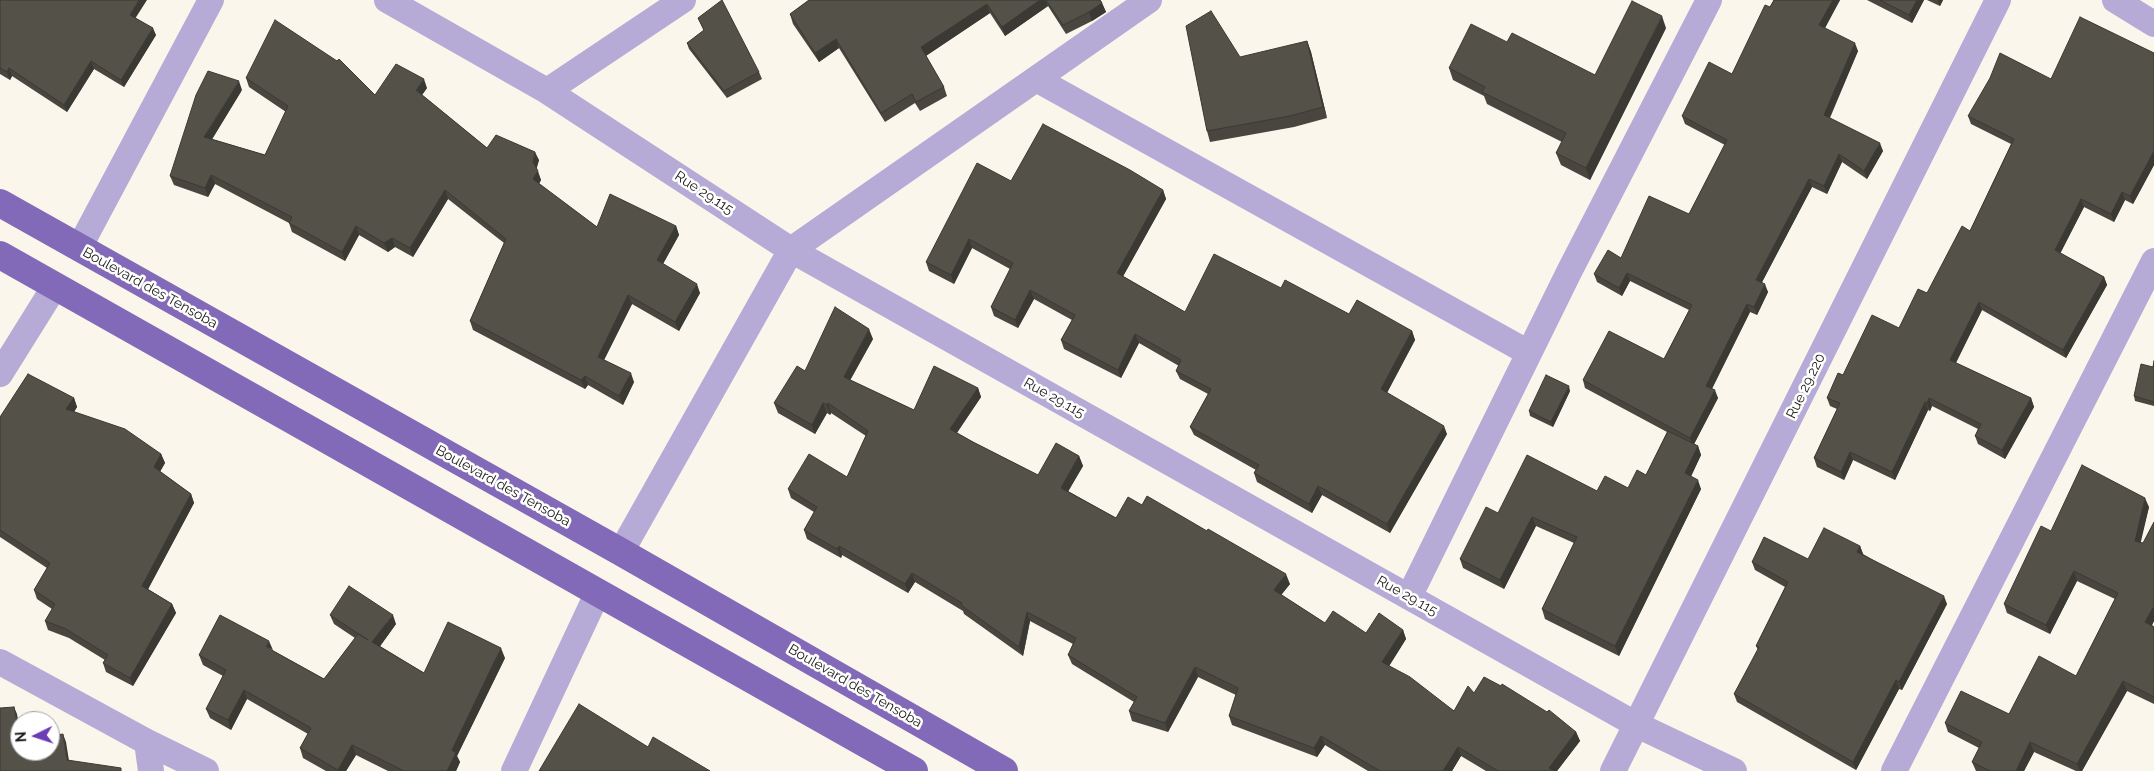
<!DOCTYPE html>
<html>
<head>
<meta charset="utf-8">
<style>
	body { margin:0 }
	#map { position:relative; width:2154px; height:771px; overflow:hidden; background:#faf6ec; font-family:Raleway,sans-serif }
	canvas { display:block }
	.north { position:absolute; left:10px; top:711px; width:50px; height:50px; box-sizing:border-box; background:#fff; border:1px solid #a4a4a3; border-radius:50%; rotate:266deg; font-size:14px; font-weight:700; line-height:20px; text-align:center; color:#1c1b18 }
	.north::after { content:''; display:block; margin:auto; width:18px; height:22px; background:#6c3db4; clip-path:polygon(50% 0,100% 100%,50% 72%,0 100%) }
</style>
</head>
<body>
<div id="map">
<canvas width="2154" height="771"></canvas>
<div class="north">N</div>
</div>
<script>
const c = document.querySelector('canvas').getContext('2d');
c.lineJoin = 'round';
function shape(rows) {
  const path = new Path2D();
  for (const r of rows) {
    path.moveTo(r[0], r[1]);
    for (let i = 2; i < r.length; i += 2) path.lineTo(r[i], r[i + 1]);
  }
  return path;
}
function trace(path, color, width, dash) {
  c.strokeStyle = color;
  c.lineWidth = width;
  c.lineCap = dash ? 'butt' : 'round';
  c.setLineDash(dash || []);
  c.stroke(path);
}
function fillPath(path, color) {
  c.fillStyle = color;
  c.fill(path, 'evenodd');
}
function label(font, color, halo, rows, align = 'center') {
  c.font = font + ' Raleway,sans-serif';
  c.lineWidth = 5;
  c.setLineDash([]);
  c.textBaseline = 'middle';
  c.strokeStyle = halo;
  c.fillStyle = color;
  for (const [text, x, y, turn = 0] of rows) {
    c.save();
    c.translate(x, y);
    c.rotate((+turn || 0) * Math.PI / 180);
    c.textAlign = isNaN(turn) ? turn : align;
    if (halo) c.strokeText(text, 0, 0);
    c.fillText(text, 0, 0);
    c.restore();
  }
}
const minor = shape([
	[387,0,547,91,791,250,1637,725,1734,771],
	[2115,0,2154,24],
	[1036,79,1529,353],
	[547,91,683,0],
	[79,248,211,0],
	[0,374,55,286],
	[621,552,791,250,1149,0],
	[1409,597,1569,272,1709,0],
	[0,662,147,742,206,771],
	[147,742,151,771],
	[514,771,598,592],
	[1613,771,1998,0],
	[1894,771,2154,261]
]);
const primary = shape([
	[0,203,621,552,1004,771],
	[0,255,914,771]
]);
const wall = shape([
	[0,0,136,18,156,35,124,87,94,69,67,112,12,76,10,80,0,74],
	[809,0,1100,0,1102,3,1106,12,1092,21,1066,34,1048,6,1005,36,990,13,926,56,944,87,947,96,920,111,915,103,885,122,839,48,819,62,793,24,790,14],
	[1774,0,1840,0,1824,28,1858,51,1830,118,1883,151,1867,179,1842,162,1827,194,1812,187,1762,282,1768,292,1757,315,1750,312,1712,389,1718,398,1694,444,1698,446,1701,455,1691,476,1701,489,1619,656,1545,619,1542,609,1574,543,1536,526,1504,589,1463,568,1460,559,1498,513,1597,491,1628,488,1646,475,1667,432,1585,388,1583,380,1664,359,1689,310,1630,281,1622,296,1597,282,1594,274,1621,258,1689,214,1725,145,1685,124,1682,116,1732,74,1770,7],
	[1867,0,1924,0,1912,23],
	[1927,0,1943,0,1940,6],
	[698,18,759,72,762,79,727,98,689,49,687,43,704,31],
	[1666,28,1590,180,1561,165,1556,153,1562,142,1487,104,1484,96,1453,80,1449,68,1507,42,1595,75],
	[1307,41,1311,52,1327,118,1294,127,1210,142,1207,131],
	[2154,53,2154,165,2133,204,2125,200,2114,222,2084,207,2060,253,2104,277,2107,285,2066,358,1982,310,1956,363,2031,398,2034,407,2005,459,1978,444,1975,436,1978,429,1932,406,1930,411,1928,410,1895,480,1853,460,1844,480,1817,467,1814,458,1837,409,1830,406,1827,398,1843,375,1899,328,1927,293,1970,231,2011,144,1971,124,1968,116,2051,79],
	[246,78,375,95,427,88,422,95,487,148,539,160,536,169,541,180,539,184,597,227,676,226,679,235,663,264,700,293,679,331,632,304,604,360,634,382,623,405,588,385,585,389,473,330,470,321,504,243,448,199,413,257,395,247,388,252,359,235,345,261,292,232,289,223,215,184,208,197,174,185,170,176,242,90,212,139,265,155,286,112,249,87],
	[1011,181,1163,190,1166,199,1123,276,1185,312,1281,288,1349,314,1412,331,1415,340,1387,393,1447,434,1390,533,1322,495,1312,513,1257,482,1254,473,1256,470,1194,435,1190,427,1208,394,1180,379,1176,371,1179,366,1139,343,1121,378,1064,349,1061,340,1072,320,1034,299,1018,328,994,316,991,307,1010,269,972,248,954,284,929,271,926,262],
	[873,339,850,380,914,410,978,388,981,397,957,433,973,442,1038,475,1079,456,1083,466,1068,491,1116,518,1142,505,1290,584,1281,595,1325,623,1366,633,1403,630,1406,639,1389,666,1454,711,1474,693,1576,732,1580,741,1557,771,1486,771,1461,756,1452,771,1368,771,1325,745,1317,757,1232,725,1229,716,1236,695,1198,677,1168,732,1132,721,1129,711,1134,702,1072,664,1068,655,1073,644,1030,621,1023,656,964,614,963,611,915,582,908,593,842,555,841,558,807,539,804,530,814,512,791,498,788,489,847,477,866,436,831,413,830,415,827,413,815,434,778,413,774,403,805,371],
	[2154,361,2154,406,2135,401,2134,396,2153,367],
	[1570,391,1553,427,1530,416,1529,411],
	[74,398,77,407,74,412,161,454,165,463,160,472,191,494,194,503,148,589,172,604,176,613,133,686,106,672,103,663,105,660,69,638,48,630,45,621,52,609,37,599,34,590,47,568,0,537,0,417],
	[2149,507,2140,542,2154,621,2152,625,2154,627,2154,704,2127,691,2082,771,2076,771,2034,752,2024,771,1976,771,1972,762,1979,748,1948,732,1945,723,2009,714,2076,676,2115,599,2077,581,2050,634,2007,613,2004,604,2051,531],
	[1860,546,1863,554,1947,604,1902,690,1899,689,1856,770,1737,702,1734,694,1758,650,1756,646,1785,587,1755,570,1752,562,1808,559],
	[330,615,396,624,380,646,424,673,505,658,457,756,460,762,456,771,388,771,356,755,346,771,326,771,303,758,300,748,308,734,247,699,231,730,210,718,206,709,223,676,203,665,199,655,272,650,324,679,355,638,334,624]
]);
const shadedWall = shape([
	[139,0,147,0,133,22,130,15],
	[1040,0,1045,0,1048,6,1005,36,1002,27],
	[1833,0,1840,0,1822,34,1819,25],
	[1917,0,1924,0,1912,23,1909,15],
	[1938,0,1943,0,1940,6],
	[1102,3,1106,12,1092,21,1089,12],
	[987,4,990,13,924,57,921,47],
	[1662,16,1666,28,1590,180,1586,168],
	[153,28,156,35,124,87,121,80],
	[836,39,839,48,819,62,815,53],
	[1307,41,1311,52,1327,118,1323,107],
	[1855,43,1858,51,1827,123,1824,115],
	[91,61,94,69,67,112,64,105],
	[9,68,12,76,10,80,7,72],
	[424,79,427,88,419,99,416,90],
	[239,81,242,90,208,146,204,137],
	[1880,143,1883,151,1867,179,1864,171],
	[2154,151,2154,165,2133,204,2130,196],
	[535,152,539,160,536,171,533,162],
	[1839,154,1842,162,1827,194,1824,186],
	[538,171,541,180,536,188,533,179],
	[211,175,215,184,208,197,205,188],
	[1809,179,1812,187,1759,288,1756,280],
	[445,190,448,199,413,257,410,248],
	[1163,190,1166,199,1120,282,1117,273],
	[2122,192,2125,200,2114,222,2111,214],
	[2081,199,2084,207,2058,258,2055,250],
	[356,226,359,235,345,261,342,252],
	[676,226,679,235,660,269,657,260],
	[392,238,395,247,388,252,384,243],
	[969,239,972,248,954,284,951,275],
	[1627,273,1630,281,1622,296,1619,288],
	[2104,277,2107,285,2066,358,2063,350],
	[697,284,700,293,679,331,675,322],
	[1765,284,1768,292,1757,315,1754,307],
	[1030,290,1034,299,1018,328,1015,320],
	[628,295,632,304,601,366,598,357],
	[1979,302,1982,310,1953,368,1950,360],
	[1747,304,1750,312,1709,394,1706,386],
	[869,329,873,339,847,386,844,377],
	[1412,331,1415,340,1384,398,1381,389],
	[1135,334,1139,343,1121,378,1118,370],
	[631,373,634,382,623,405,619,396],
	[585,376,588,385,585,389,581,380],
	[1569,386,1570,391,1553,427,1551,422],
	[978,388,981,397,953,438,950,429],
	[1715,390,1718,398,1693,446,1690,438],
	[74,398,77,407,70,418,66,409],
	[1929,398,1932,406,1930,411,1927,403],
	[2031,398,2034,407,2005,459,2002,450],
	[1925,402,1928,410,1895,480,1892,472],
	[823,403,827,413,815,434,812,425],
	[828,403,831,413,830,415,827,405],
	[1444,426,1447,434,1390,533,1387,524],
	[1698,446,1701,455,1688,483,1685,473],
	[1850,452,1853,460,1844,480,1841,472],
	[161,454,165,463,157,476,154,467],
	[1079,456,1083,466,1065,497,1061,488],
	[1698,480,1701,489,1619,656,1615,646],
	[1318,486,1322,495,1312,513,1309,504],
	[191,494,194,503,145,595,142,586],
	[2145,498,2149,507,2139,550,2135,541],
	[1532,517,1536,526,1504,589,1500,580],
	[839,546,842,555,841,558,837,549],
	[1860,546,1863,554,1860,560,1857,552],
	[2074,571,2077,581,2050,634,2046,625],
	[912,573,915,582,908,593,905,584],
	[1286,574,1290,584,1278,599,1274,590],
	[1944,596,1947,604,1902,690,1899,682],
	[172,604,176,613,133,686,130,678],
	[2154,606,2154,621,2149,631,2145,622],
	[1027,612,1030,621,1023,656,1019,647],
	[393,615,396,624,376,652,372,642],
	[1403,630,1406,639,1386,671,1382,662],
	[269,641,273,650,266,647],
	[501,648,505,658,457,756,460,762,456,771,447,771,452,750],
	[1195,667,1198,677,1168,732,1165,723],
	[1896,680,1899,689,1856,770,1853,762],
	[2123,681,2127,691,2082,771,2080,771,2077,764],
	[244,690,247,699,231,730,228,720],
	[14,707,17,714,20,732,20,740],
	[1576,732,1580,741,1557,771,1550,771,1549,768],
	[63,734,66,742,70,767,67,760],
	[1321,736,1325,745,1317,757,1314,748],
	[2030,742,2034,752,2024,771,2016,771],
	[352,745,356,755,346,771,338,771,338,770],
	[1458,747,1461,756,1452,771,1443,771]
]);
const building = shape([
	[0,0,139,0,130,15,153,28,121,80,91,61,64,105,9,68,7,72,0,68,0,0],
	[722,0,759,72,724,91,687,43,704,30,698,18,722,0],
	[809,0,1040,0,1002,27,987,4,921,47,944,87,916,102,912,94,881,113,836,39,815,53,790,14,809,0],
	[1046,0,1100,0,1102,3,1089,12,1063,25,1046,0],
	[1774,0,1833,0,1819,25,1855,43,1824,115,1880,143,1864,171,1839,154,1824,186,1809,179,1756,280,1765,284,1754,307,1747,304,1706,386,1715,390,1690,438,1583,380,1609,331,1664,359,1692,305,1627,273,1619,288,1594,274,1608,250,1621,258,1649,196,1689,214,1727,140,1682,116,1709,62,1732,74,1765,5,1770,7,1774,0],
	[1880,0,1917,0,1909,15,1880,0],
	[1632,1,1662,16,1586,168,1556,153,1566,133,1482,92,1485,87,1449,68,1471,24,1507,42,1512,33,1595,75,1632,1],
	[1211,11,1240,57,1307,41,1323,107,1290,116,1207,131,1186,26,1211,11],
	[2080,17,2154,53,2154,151,2130,196,2122,192,2111,214,2081,199,2055,250,2104,277,2063,350,1979,302,1950,360,2031,398,2002,450,1975,436,1981,424,1929,398,1927,403,1925,402,1892,472,1850,452,1841,472,1814,458,1840,403,1827,398,1838,373,1843,375,1872,315,1899,328,1918,289,1927,293,1962,226,1970,231,2014,139,1968,116,1990,78,2000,53,2051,79,2080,17],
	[275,20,337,61,339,59,375,95,396,64,424,79,416,90,487,148,496,135,535,152,533,162,538,171,533,179,597,227,610,194,676,226,657,260,697,284,675,322,628,295,598,357,631,373,619,396,585,376,581,380,470,321,506,239,445,190,410,248,392,238,384,243,356,226,342,252,289,223,292,217,211,175,205,188,170,176,196,95,208,71,239,81,204,137,265,155,288,106,246,78,275,20],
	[1043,124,1130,170,1163,190,1117,273,1185,312,1214,254,1281,288,1285,280,1349,314,1357,300,1412,331,1381,389,1444,426,1387,524,1318,486,1309,504,1254,473,1259,465,1190,427,1211,389,1176,371,1181,360,1135,334,1118,370,1061,340,1075,315,1030,290,1015,320,991,307,1013,263,969,239,951,275,926,262,977,163,1011,181,1043,124],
	[835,307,869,329,844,377,914,410,934,366,978,388,950,429,973,442,1038,475,1056,443,1079,456,1061,488,1116,518,1128,497,1142,505,1147,496,1207,531,1208,529,1286,574,1274,590,1325,623,1333,611,1366,633,1379,613,1403,630,1382,662,1410,677,1454,711,1468,686,1474,693,1484,677,1501,686,1502,684,1547,712,1549,710,1576,732,1549,768,1556,771,1498,771,1458,747,1443,771,1380,771,1321,736,1314,748,1229,716,1238,688,1195,667,1165,723,1129,711,1137,697,1068,655,1076,638,1027,612,1019,647,961,605,962,603,912,573,905,584,839,546,837,549,804,530,817,507,788,489,809,454,847,477,868,431,828,403,827,405,823,403,812,425,774,403,797,366,805,371,835,307],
	[2154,361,2154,402,2134,396,2141,364,2153,367,2154,361],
	[28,374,74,398,66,409,125,429,161,454,154,467,191,494,142,586,172,604,130,678,103,663,108,655,66,629,45,621,55,604,34,590,50,563,0,530,0,417,28,374],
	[1546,375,1569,386,1551,422,1529,411,1546,375],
	[1668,431,1698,446,1685,473,1698,480,1615,646,1542,609,1577,537,1532,517,1500,580,1460,559,1486,507,1498,513,1527,455,1597,491,1605,476,1628,488,1637,470,1646,475,1668,431],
	[2082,465,2145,498,2135,541,2143,543,2154,522,2154,606,2145,622,2154,627,2154,697,2123,681,2077,764,2030,742,2016,771,1990,771,1972,762,1982,742,1945,723,1961,691,2009,714,2039,656,2076,676,2118,593,2074,571,2046,625,2004,604,2041,526,2051,531,2082,465],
	[1824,528,1860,546,1857,552,1944,596,1899,682,1896,680,1853,762,1734,694,1759,647,1756,646,1788,582,1752,562,1764,537,1808,559,1824,528],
	[349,586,393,615,372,642,424,673,448,622,501,648,452,750,456,753,447,771,404,771,352,745,338,770,300,748,311,728,244,690,228,720,206,709,226,670,199,655,220,615,269,641,266,647,324,679,358,634,368,640,330,615,349,586],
	[579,704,648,747,653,737,710,771,539,771,579,704],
	[14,707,20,740,20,751,50,751,50,736,63,734,67,760,121,768,121,771,0,771,0,708,14,707]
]);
const streetNames = [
	["Rue 29.115",704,193,33],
	["Boulevard des Tensoba",150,288,29],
	["Rue 29.220",1806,386,-64],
	["Rue 29.115",1054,398,29],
	["Boulevard des Tensoba",503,486,29],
	["Rue 29.115",1407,596,29],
	["Boulevard des Tensoba",855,686,30]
];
trace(minor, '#b6abd6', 26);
trace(primary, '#826ab8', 28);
fillPath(wall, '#48463f');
fillPath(shadedWall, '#3b3933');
fillPath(building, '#545149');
trace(building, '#3b3933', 1);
label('14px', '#1c1b18', '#fff', streetNames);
</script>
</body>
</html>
